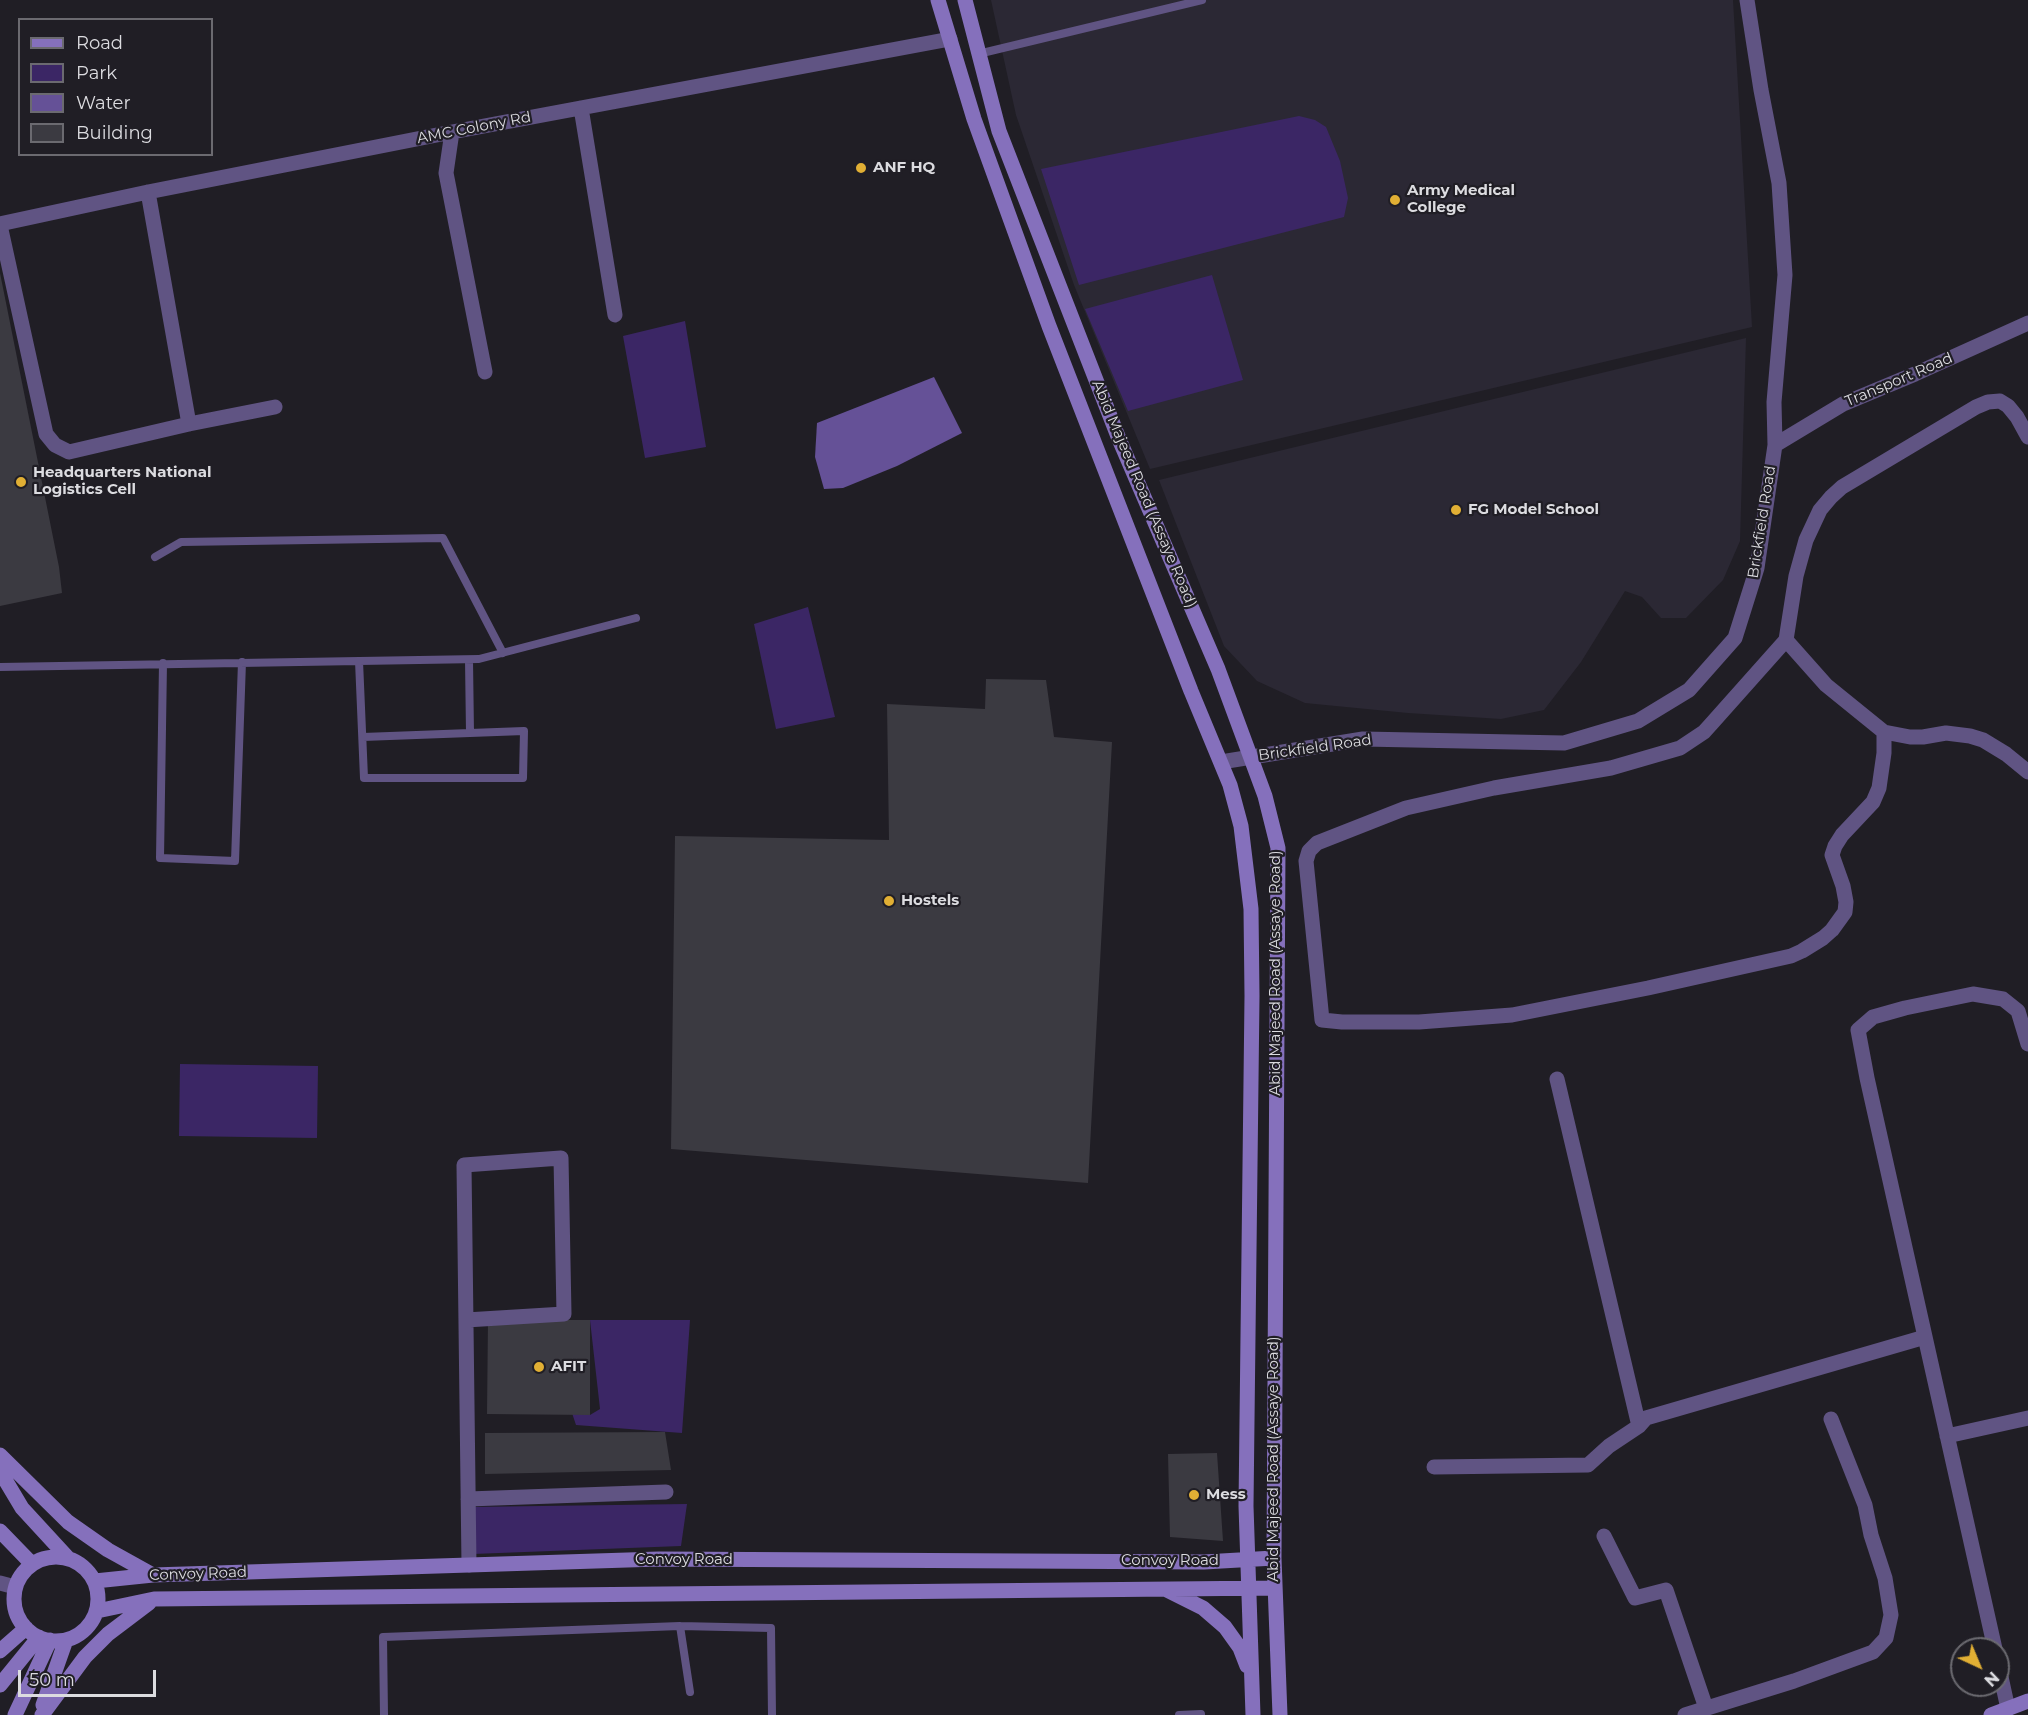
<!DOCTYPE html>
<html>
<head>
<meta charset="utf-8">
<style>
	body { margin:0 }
	#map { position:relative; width:2028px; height:1715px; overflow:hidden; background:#201e25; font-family:Montserrat,sans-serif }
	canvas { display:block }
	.legend { position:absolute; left:18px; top:18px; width:195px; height:138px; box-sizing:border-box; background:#201e25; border:2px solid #6b6a70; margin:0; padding:8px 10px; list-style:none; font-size:18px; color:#dcdce0 }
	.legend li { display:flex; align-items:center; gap:12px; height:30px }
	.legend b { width:30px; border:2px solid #6b6a70 }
	.north { position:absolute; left:1950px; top:1637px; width:60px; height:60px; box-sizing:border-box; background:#201e25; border:2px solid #6b6a70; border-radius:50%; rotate:136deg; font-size:16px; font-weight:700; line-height:24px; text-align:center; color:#dcdce0 }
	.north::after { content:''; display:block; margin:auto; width:21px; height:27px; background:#e1af34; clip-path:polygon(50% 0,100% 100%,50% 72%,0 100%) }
	.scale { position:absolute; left:18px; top:1670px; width:138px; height:27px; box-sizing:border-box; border:3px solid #dcdce0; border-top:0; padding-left:8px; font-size:18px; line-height:21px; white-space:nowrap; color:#dcdce0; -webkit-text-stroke:4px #201e25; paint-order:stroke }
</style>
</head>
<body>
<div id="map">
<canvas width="2028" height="1715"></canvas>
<ul class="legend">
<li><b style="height:8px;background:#8570bc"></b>Road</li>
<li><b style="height:16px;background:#3b2665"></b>Park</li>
<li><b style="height:16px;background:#655197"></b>Water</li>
<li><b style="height:16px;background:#3b3a41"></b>Building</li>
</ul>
<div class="north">N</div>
<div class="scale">50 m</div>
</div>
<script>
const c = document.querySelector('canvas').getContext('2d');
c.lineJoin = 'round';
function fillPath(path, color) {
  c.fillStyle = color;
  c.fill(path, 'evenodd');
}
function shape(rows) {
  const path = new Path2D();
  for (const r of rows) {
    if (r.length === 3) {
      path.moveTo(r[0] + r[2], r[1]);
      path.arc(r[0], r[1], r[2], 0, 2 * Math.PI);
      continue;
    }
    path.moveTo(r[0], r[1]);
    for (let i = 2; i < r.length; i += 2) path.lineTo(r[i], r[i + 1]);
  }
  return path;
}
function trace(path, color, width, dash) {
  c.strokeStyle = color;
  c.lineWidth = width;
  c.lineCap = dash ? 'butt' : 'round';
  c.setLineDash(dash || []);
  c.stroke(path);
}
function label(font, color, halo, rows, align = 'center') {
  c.font = font + ' Montserrat,sans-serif';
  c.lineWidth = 4.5;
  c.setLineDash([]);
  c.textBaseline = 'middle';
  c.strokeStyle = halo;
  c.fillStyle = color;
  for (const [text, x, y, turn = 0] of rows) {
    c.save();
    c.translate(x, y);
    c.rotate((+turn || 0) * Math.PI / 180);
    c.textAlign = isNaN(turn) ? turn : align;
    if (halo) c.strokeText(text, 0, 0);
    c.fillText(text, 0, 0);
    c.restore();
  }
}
const built = shape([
	[991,0,1733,0,1752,327,1150,469,1074,285,1016,115],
	[1746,338,1740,541,1723,580,1686,618,1661,618,1642,597,1625,591,1581,662,1544,710,1501,719,1408,713,1305,703,1257,681,1224,646,1159,480]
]);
const green = shape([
	[1299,116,1315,120,1326,127,1340,161,1348,198,1344,217,1079,285,1041,169],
	[1212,275,1243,380,1128,411,1085,309],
	[685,321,706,447,645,458,623,336],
	[808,607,835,717,776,729,754,624],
	[180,1064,318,1066,317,1138,179,1136],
	[590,1320,690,1320,682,1433,576,1425,571,1410,590,1415,600,1409],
	[687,1504,681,1546,473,1554,469,1507]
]);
const water = shape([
	[934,377,962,433,897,466,843,488,824,489,815,457,817,423]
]);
const building = shape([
	[0,273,59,567,62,593,0,606],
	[986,679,1046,680,1054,737,1112,742,1088,1183,671,1149,675,836,889,840,887,704,985,709],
	[488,1320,590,1320,590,1415,487,1414],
	[665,1432,671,1470,485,1474,485,1433],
	[1217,1453,1223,1541,1170,1537,1168,1454]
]);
const lane = shape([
	[978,54,1202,0],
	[155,557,181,542,443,538,503,653],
	[359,661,364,778,523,778,524,731,470,733,469,660],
	[163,663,160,858,235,861,242,662],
	[0,667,479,659,636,618],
	[363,737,470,733],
	[680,1626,771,1628,772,1715],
	[384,1715,383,1637,680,1626,690,1692],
	[1179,1715,1201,1714]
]);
const street = shape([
	[581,108,615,315],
	[452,132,446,173,485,372],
	[148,192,189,424],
	[0,224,148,192,452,132,950,39],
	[0,225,46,434,55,445,69,452,189,424,275,407],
	[1775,445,1843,404,1915,374,2028,323],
	[1786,640,1796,576,1806,540,1820,510,1831,497,1842,487,1976,407,1988,402,2000,401,2008,406,2017,417,2028,437],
	[1884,732,1884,753,1879,788,1873,802,1842,835,1835,846,1832,855,1843,886,1846,902,1845,912,1832,930,1823,938,1802,951,1791,956,1648,988,1512,1015,1419,1022,1342,1022,1322,1020,1306,861,1309,851,1317,843,1406,808,1494,788,1611,768,1680,748,1704,732,1713,722,1786,640,1826,685,1884,732,1910,737,1923,737,1946,733,1970,736,1983,740,2006,754,2028,772],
	[1221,762,1363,739,1564,743,1638,721,1689,690,1735,638,1757,568,1775,445,1774,402,1785,275,1779,183,1761,90,1747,0],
	[1557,1079,1639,1426],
	[466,1320,564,1314,561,1158,464,1165,469,1565],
	[1947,1436,2028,1418],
	[1434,1467,1588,1465,1609,1446,1639,1426,1646,1418,1925,1337],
	[468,1499,666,1492],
	[1604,1536,1635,1598,1666,1590,1706,1708],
	[0,1583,15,1587],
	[1995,1649,1867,1078,1858,1030,1873,1017,1905,1008,1973,994,2003,999,2018,1011,2028,1044],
	[1998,1663,2008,1709],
	[1685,1715,1794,1681,1873,1652,1886,1638,1891,1615,1885,1578,1871,1535,1865,1505,1831,1419]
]);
const secondary = shape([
	[938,0,974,119,1049,326,1191,691,1230,785,1241,826,1251,909,1252,996,1246,1506,1253,1715],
	[965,0,999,131,1119,439,1218,669,1265,796,1278,848,1274,1558,1280,1715],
	[0,1455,68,1522,108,1550,153,1575],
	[0,1471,22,1508,68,1558],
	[0,1531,32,1564],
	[56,1599,42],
	[95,1581,153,1575,659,1559,1204,1562,1274,1558],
	[1167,1590,1203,1608,1225,1627,1240,1648,1247,1666],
	[97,1611,154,1599,1274,1588],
	[0,1651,26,1628],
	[0,1685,39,1637],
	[43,1705,66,1640],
	[15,1715,50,1640],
	[42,1715,85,1657,108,1634,149,1603],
	[1991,1715,2028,1701]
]);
const markers = [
	[861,168,6,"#e1af34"],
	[1395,200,6,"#e1af34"],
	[21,482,6,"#e1af34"],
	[1456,510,6,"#e1af34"],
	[889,901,6,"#e1af34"],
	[539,1367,6,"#e1af34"],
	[1194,1495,6,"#e1af34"]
];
const streetNames = [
	["AMC Colony Rd",474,128,-11],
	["Transport Road",1899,380,-23],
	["Abid Majeed Road (Assaye Road)",1144,494,67],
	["Brickfield Road",1762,522,-81],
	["Brickfield Road",1315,748,-8],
	["Abid Majeed Road (Assaye Road)",1276,973,-90],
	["Abid Majeed Road (Assaye Road)",1274,1459,-90],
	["Convoy Road",684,1560],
	["Convoy Road",1170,1561],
	["Convoy Road",198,1574,-2]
];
const poiNames = [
	["ANF HQ",873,168],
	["Army Medical",1407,191],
	["College",1407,208],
	["Headquarters National",33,473],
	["Logistics Cell",33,490],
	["FG Model School",1468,510],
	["Hostels",901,901],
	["AFIT",551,1367],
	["Mess",1206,1495]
];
fillPath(built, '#2b2834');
fillPath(green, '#3b2665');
fillPath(water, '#655197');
fillPath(building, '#3b3a41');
trace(lane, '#605483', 8);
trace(street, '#605483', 15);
trace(secondary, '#8570bc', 15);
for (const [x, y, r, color] of markers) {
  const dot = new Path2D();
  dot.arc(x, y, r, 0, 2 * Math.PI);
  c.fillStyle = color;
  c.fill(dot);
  trace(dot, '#201e25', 2);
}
label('15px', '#dcdce0', '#201e25', streetNames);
label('bold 15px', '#dcdce0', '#201e25', poiNames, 'left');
</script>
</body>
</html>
